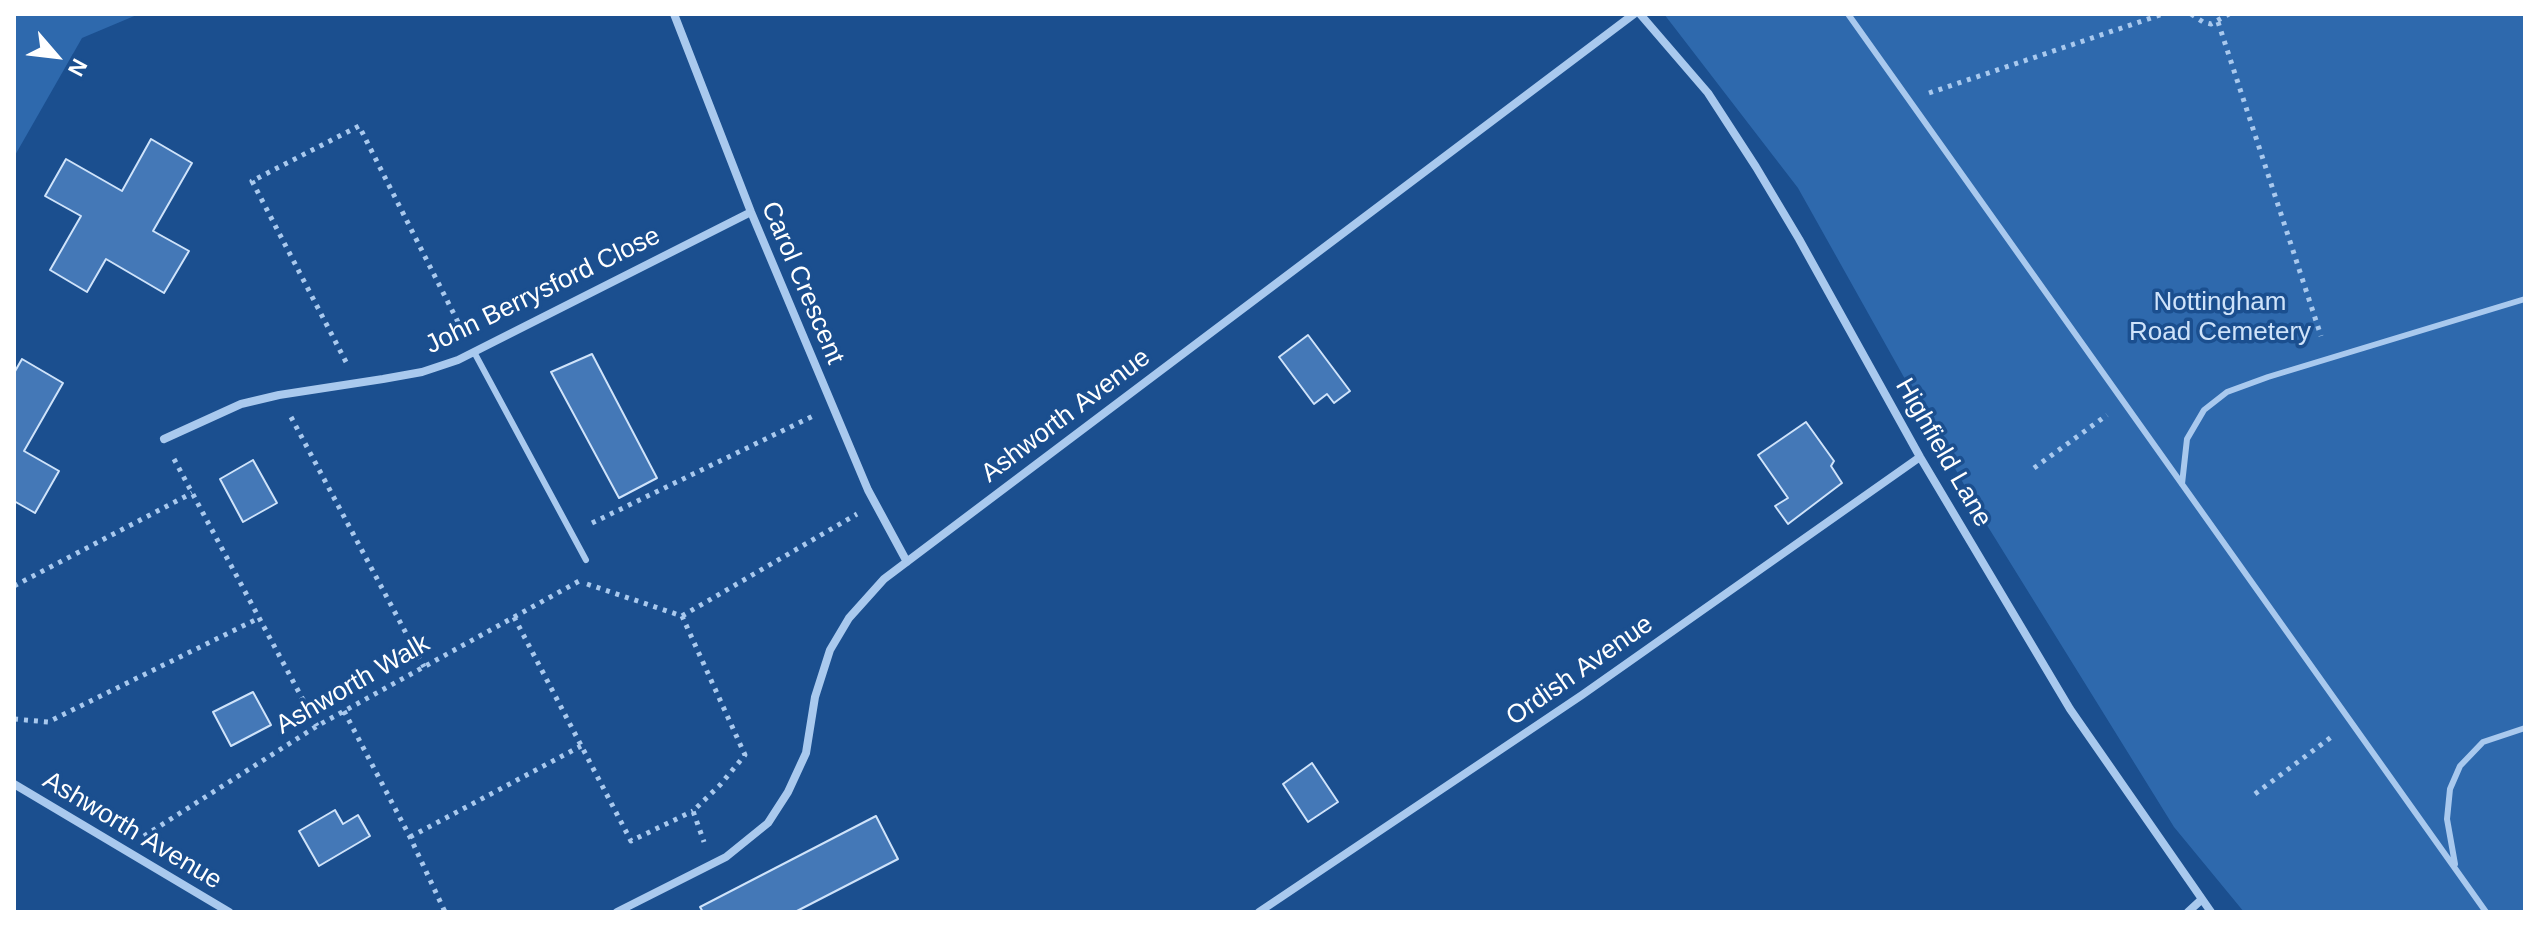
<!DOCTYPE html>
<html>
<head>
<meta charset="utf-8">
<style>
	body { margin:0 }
	#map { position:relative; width:2539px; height:926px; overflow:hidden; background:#1b4f8f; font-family:Helvetica,sans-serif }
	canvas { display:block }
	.frame { position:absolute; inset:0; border:16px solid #fff; pointer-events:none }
	.north { position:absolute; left:16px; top:16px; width:80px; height:80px; -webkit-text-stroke:6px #1b4f8f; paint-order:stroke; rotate:118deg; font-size:22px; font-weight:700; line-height:32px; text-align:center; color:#fff }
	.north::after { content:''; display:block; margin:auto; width:28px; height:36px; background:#fff; clip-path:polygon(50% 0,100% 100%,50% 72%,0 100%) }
</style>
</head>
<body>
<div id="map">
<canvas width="2539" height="926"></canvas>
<div class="frame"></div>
<div class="north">N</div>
</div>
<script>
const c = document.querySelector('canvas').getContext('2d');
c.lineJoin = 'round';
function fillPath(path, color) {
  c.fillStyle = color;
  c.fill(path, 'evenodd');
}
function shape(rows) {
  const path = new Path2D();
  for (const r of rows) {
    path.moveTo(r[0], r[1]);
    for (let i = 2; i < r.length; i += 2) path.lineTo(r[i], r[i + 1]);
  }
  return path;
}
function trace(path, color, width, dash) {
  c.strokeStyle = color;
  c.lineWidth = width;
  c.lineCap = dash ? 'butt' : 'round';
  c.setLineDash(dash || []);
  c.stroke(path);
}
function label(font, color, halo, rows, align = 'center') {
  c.font = font + ' Helvetica,sans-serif';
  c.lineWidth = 7;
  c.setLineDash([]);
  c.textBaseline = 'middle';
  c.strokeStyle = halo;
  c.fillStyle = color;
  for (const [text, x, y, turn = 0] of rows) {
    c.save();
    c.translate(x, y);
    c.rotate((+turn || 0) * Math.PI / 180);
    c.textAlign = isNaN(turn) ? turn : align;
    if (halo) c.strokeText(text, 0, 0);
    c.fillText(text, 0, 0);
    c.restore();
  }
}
const green = shape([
	[14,14,139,14,82,38,14,157],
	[1664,14,2525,14,2525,912,2244,912,2174,827,1985,522,1798,188]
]);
const building = shape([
	[151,139,192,163,153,231,189,251,164,293,106,259,87,292,50,270,81,216,45,196,66,159,122,191,151,139],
	[1308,335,1350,391,1334,403,1327,394,1314,404,1279,357,1308,335],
	[592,354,657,478,619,498,551,372,592,354],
	[22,359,63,383,24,451,59,471,35,513,14,501,14,373,22,359],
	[1806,422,1834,461,1831,466,1842,483,1788,524,1775,506,1788,498,1758,455,1806,422],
	[253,460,277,503,243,522,220,479,253,460],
	[253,692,271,725,231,746,213,712,253,692],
	[1312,763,1338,802,1308,822,1283,784,1312,763],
	[335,810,343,824,358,815,370,836,319,866,299,831,335,810],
	[876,816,898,859,795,912,703,912,700,907,876,816]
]);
const path = shape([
	[2191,14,2203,22,2211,24,2229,14],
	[2218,22,2321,336],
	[1929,93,2163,14],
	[346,362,252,181,359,126,464,334],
	[291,417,424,667],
	[174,459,317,726],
	[2034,468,2107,415],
	[592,523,813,416],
	[587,584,682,616,745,755,720,785,693,811,704,842],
	[14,586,192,493],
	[682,616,857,514],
	[514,617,631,841,693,811],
	[344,711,410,837,445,912],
	[14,719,48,722,259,618],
	[2255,794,2334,735],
	[144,836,317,726,581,580],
	[410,837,581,746]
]);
const service = shape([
	[1848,14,2486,912],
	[474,352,586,560],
	[2182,484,2187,439,2204,410,2227,392,2268,377,2525,299],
	[2455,864,2447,819,2450,789,2460,766,2483,742,2525,728]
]);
const minor = shape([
	[674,14,751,212,868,490,907,562],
	[1640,14,1708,93,1756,167,1799,239,1920,457,2070,709,2211,912],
	[164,439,241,404,279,395,383,379,422,372,458,360,751,212],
	[14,784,229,912],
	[617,912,726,857,768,823,788,792,806,753,815,697,830,650,849,618,884,579,1634,14],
	[1259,912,1582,695,1920,457],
	[2188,912,2201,900]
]);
const streetNames = [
	["Carol Crescent",802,283,67],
	["John Berrysford Close",543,291,-26],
	["Ashworth Avenue",1066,416,-37],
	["Highfield Lane",1943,453,60],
	["Ordish Avenue",1580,671,-35],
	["Ashworth Walk",353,685,-30],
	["Ashworth Avenue",132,831,31]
];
const parkNames = [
	["Nottingham",2220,303],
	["Road Cemetery",2220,333]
];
fillPath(green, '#2e69ad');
fillPath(building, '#4478b7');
trace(building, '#cfe3fa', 2);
trace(path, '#a9c9ee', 5, [4, 6]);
trace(service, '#a9c9ee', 6);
trace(minor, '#a9c9ee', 8);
label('26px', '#fff', '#1b4f8f', streetNames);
label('26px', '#cfe3fa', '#1b4f8f', parkNames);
</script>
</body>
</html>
